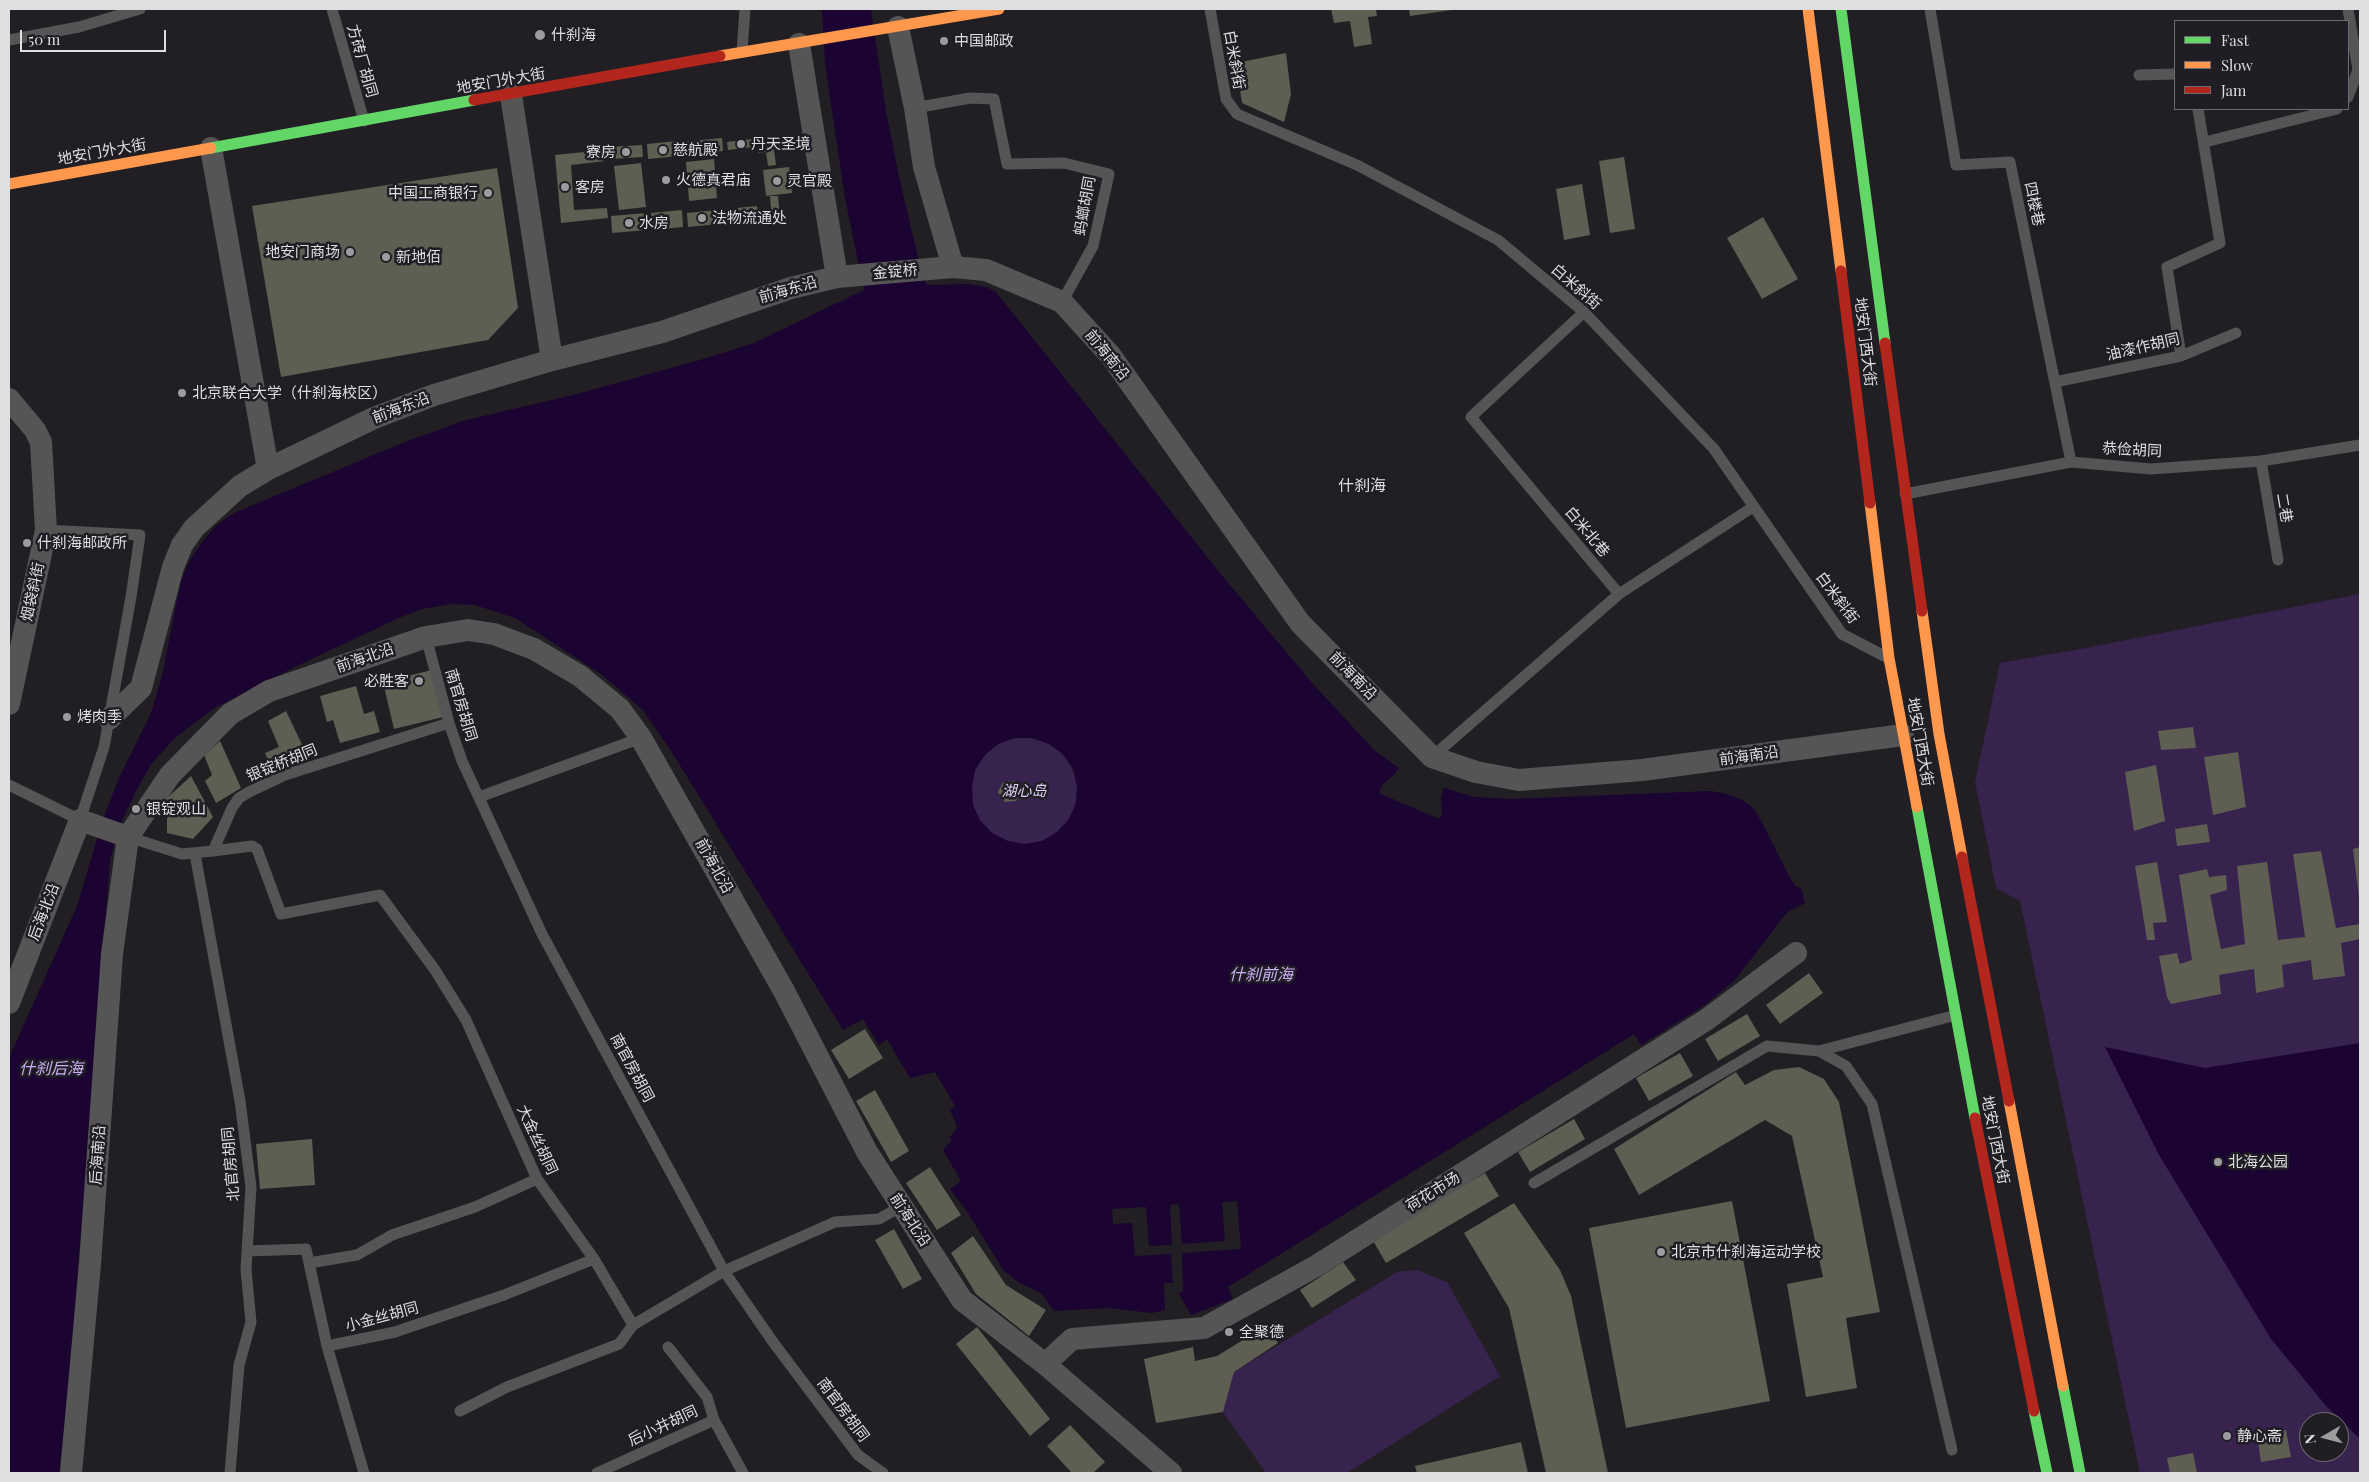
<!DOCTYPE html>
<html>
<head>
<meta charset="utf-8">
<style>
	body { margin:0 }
	#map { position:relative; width:2369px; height:1482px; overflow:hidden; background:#211f23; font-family:"Playfair Display",serif }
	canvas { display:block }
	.frame { position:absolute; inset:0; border:10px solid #dfdee1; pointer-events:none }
	.legend { position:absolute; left:2174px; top:20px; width:175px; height:90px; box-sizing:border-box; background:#201e24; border:1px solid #6c6b70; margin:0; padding:6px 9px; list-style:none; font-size:15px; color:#dfdee1 }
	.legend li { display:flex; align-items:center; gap:10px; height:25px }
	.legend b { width:25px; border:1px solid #6c6b70 }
	.north { position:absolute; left:2299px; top:1412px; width:50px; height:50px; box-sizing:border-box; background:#201e24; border:1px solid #6c6b70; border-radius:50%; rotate:262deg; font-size:14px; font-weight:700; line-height:20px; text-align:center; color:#dfdee1 }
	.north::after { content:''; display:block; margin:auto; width:18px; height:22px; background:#9c9b9e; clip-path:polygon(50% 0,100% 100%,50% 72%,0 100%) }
	.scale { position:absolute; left:20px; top:30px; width:146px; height:22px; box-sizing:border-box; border:2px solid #dfdee1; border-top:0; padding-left:6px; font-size:15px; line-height:18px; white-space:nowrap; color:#dfdee1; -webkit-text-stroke:4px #201e24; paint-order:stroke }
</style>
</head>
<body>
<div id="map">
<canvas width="2369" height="1482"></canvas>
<div class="frame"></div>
<ul class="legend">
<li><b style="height:6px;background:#63d668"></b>Fast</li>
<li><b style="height:6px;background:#ff974d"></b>Slow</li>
<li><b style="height:6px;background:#b3261e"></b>Jam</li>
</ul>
<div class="north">N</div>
<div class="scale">50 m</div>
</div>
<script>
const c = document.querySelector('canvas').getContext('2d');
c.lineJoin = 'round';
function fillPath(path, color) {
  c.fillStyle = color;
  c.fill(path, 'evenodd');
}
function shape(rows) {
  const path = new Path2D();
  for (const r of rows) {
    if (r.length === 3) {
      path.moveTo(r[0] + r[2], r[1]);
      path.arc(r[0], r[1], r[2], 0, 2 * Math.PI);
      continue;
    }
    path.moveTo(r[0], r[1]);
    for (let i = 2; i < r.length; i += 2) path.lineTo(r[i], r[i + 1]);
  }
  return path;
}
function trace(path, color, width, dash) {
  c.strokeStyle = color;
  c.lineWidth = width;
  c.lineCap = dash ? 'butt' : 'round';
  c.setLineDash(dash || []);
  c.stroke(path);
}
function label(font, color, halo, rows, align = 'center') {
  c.font = font + ' "Playfair Display","Noto Sans SC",serif';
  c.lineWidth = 5;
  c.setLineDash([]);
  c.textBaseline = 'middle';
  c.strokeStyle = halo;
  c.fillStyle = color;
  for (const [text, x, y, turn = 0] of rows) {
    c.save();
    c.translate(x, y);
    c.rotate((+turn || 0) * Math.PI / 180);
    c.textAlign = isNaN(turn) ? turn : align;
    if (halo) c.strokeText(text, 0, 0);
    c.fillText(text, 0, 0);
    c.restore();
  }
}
const green = shape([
	[2360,594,2360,1473,2140,1473,2020,901,1996,888,1975,782,2000,663,2086,648],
	[2309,1422,2339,1422,2339,1452,2309,1452],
	[1024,791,53],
	[1416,1270,1447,1282,1500,1376,1347,1473,1266,1473,1223,1412,1234,1372,1397,1272]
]);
const water = shape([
	[822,9,871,9,886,111,899,177,922,274,927,285,969,284,986,287,996,292,1224,578,1313,684,1375,751,1399,768,1422,781,1474,797,1511,799,1711,791,1727,794,1742,800,1753,808,1760,819,1790,878,1796,887,1801,887,1805,903,1789,911,1784,916,1735,980,1705,1005,1641,1045,1634,1034,1228,1287,1233,1299,1191,1315,1173,1283,1164,1283,1165,1310,1152,1313,1109,1308,1054,1311,1041,1293,1020,1283,1004,1271,968,1213,950,1189,961,1181,943,1150,951,1141,950,1137,957,1127,950,1110,955,1106,935,1072,910,1078,887,1039,879,1045,863,1019,843,1030,673,754,643,710,601,674,515,618,475,605,452,604,422,609,401,617,305,662,216,707,176,737,151,764,136,791,120,825,110,859,70,1370,59,1473,9,1473,9,1058,77,906,103,819,119,778,151,713,162,676,181,580,190,560,204,539,217,525,234,513,400,444,462,421,573,395,700,360,754,343,864,290,845,198,825,64],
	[1015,738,1032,738,1049,744,1063,754,1073,769,1077,786,1076,803,1069,819,1057,832,1042,841,1025,844,1008,841,992,833,980,820,973,805,972,787,975,770,985,755,998,744],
	[2360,1043,2360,1439,2327,1407,2271,1339,2159,1155,2105,1047,2205,1068]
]);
const pier = shape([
	[1400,766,1444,786,1441,797,1442,813,1439,819,1379,793,1382,785,1395,774],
	[1237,1201,1241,1249,1182,1253,1183,1292,1176,1293,1173,1288,1171,1254,1135,1256,1132,1223,1113,1224,1112,1209,1146,1207,1149,1246,1172,1245,1170,1205,1179,1204,1182,1244,1225,1241,1222,1202]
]);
const building = shape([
	[1331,9,1376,9,1377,16,1368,17,1372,44,1354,47,1350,21,1334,23],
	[1409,9,1452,9,1452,10,1410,16],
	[1286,53,1291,94,1284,122,1242,103,1236,63],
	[722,138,723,151,683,155,681,142],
	[753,139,754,147,728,150,727,142],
	[677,141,679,156,648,159,647,144],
	[773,143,776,165,768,166,766,152,758,153,758,145],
	[642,145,643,157,610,159,609,147],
	[604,150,605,161,571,165,574,210,607,208,608,218,561,223,555,155],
	[1624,157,1635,229,1610,233,1599,161],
	[714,159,717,198,689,201,686,162],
	[641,163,646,207,619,210,614,166],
	[789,167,792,193,766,196,763,170],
	[497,168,518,308,488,340,281,377,252,206],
	[1582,184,1590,235,1564,240,1556,189],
	[770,196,778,196,780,217,761,219,760,210,771,209],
	[757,206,759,218,728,222,727,209],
	[682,210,683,227,652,230,651,213],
	[717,210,718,224,688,227,687,213],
	[646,213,647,230,612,233,611,216],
	[1763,217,1798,279,1762,299,1727,238],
	[432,670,443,717,394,729,383,682],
	[356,686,364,714,374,711,380,732,340,743,333,720,327,722,320,696],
	[286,711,307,755,271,768,265,753,279,747,268,721],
	[2193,727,2196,748,2161,750,2158,731],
	[220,741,241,788,216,803,205,781,212,775,204,755],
	[2238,752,2246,807,2213,815,2204,757],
	[2156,765,2165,821,2134,831,2125,772],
	[191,776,213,817,193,839,167,833,167,798],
	[1015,781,1021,791,1016,801,1005,802,998,792,1003,782],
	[2207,824,2210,842,2177,846,2175,829],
	[2360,847,2360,896,2359,897,2353,849],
	[2321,851,2336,928,2360,924,2360,939,2341,943,2345,976,2313,980,2311,960,2282,965,2284,987,2256,993,2254,969,2219,975,2221,994,2171,1004,2167,997,2159,956,2177,953,2180,964,2192,960,2179,875,2207,869,2209,877,2226,875,2227,890,2210,895,2221,949,2245,944,2237,866,2267,862,2278,940,2305,937,2293,854],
	[2157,862,2167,922,2153,923,2155,940,2147,940,2135,866],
	[1809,973,1823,993,1780,1024,1766,1005],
	[1747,1014,1760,1036,1718,1061,1705,1039],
	[865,1029,883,1058,849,1079,831,1050],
	[1680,1053,1693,1076,1649,1101,1636,1078],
	[1799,1067,1824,1079,1839,1102,1880,1312,1846,1318,1857,1388,1806,1397,1787,1284,1823,1277,1792,1136,1765,1120,1639,1195,1614,1149,1736,1072,1745,1085,1774,1070],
	[875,1090,909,1151,891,1162,856,1101],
	[1574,1119,1585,1139,1530,1172,1518,1152],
	[312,1139,315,1185,260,1189,256,1144],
	[930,1167,961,1215,937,1230,906,1183],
	[1485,1173,1499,1196,1386,1263,1372,1239],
	[1732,1201,1770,1401,1626,1428,1589,1228],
	[1514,1203,1560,1270,1571,1296,1608,1473,1546,1473,1509,1308,1464,1233],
	[894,1229,922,1279,903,1289,875,1240],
	[973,1236,1006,1285,1046,1310,1029,1336,976,1294,951,1253],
	[1343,1262,1356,1280,1312,1308,1300,1290],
	[1266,1326,1278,1343,1234,1372,1223,1412,1156,1423,1144,1359,1193,1347,1195,1361,1217,1356],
	[977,1327,1050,1419,1030,1436,956,1344],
	[1070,1425,1105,1462,1093,1473,1072,1473,1047,1446],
	[2286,1430,2291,1457,2261,1462,2257,1435],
	[1521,1442,1528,1473,1417,1473,1415,1466],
	[2193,1453,2197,1473,2170,1473,2167,1458]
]);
const lane = shape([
	[332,9,364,121],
	[1210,9,1226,99,1237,114,1357,165,1498,240,1584,312,1714,449,1842,634,1888,658],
	[1930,9,1956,165,2010,162,2071,462],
	[9,40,79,27,140,9],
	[742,52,745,9],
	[2139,75,2175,74],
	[2348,97,2358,70,2348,9],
	[915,108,970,98,994,99,1007,164,1064,163,1109,174,1093,246,1062,302],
	[2205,142,2337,109],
	[2181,356,2167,267,2220,243,2198,109],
	[2055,382,2181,356,2236,333],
	[2261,461,2278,560],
	[1905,494,2071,462,2151,469,2261,461,2360,445],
	[1619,594,1753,507],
	[426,637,449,723,462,761,542,934,724,1271,773,1342,858,1455,883,1473],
	[1432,757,1619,594,1471,417,1584,312],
	[9,785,80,820,104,747,131,597,140,535,46,530],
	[479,797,641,738],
	[128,837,182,854,213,851,232,808,239,798,249,792,285,775,449,723],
	[213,851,252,846,257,849,281,914,380,895,435,970,466,1020,537,1179,594,1259,633,1325,724,1271,835,1222,879,1219,900,1207],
	[195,854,240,1101,251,1187,246,1269,251,1322,239,1365,230,1473],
	[1819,1051,1956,1015],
	[1534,1183,1767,1046,1819,1051,1846,1066,1872,1104,1952,1450],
	[247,1251,306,1249,327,1346,395,1332,504,1295,594,1259],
	[309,1263,357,1255,392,1235,475,1207,537,1179],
	[327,1346,364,1473],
	[668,1347,707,1397,714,1420],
	[460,1411,507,1387,619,1344,633,1325],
	[597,1473,714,1420,743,1473]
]);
const street = shape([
	[898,27,915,108,924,167,953,267],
	[799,44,837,277],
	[511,95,552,360],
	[211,148,268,469],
	[9,399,35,430,41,442,46,530,9,704],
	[109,719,141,688,173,567,182,545,194,528,240,486,268,469,374,418,434,395,552,360,662,332,791,288,837,277,953,267,986,270,1062,302,1111,356,1300,623,1432,757,1476,772,1519,780,1642,770,1903,735],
	[9,1003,80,820,128,837],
	[1045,1364,1072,1339,1204,1328,1316,1266,1706,1020,1796,953],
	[71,1473,90,1264,112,954,128,837,170,775,230,714,269,691,426,637,468,630,494,634,534,649,580,676,620,709,641,738,784,991,867,1152,962,1300,1045,1364,1171,1473]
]);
const fast = shape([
	[1841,9,1885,343],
	[211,148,474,100],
	[1917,807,1975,1118],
	[2063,1386,2080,1473],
	[2034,1411,2047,1473]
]);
const slow = shape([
	[1808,9,1841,271],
	[720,56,999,9],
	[9,184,211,148],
	[1870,503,1889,658,1917,807],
	[1922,611,1939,734,1962,857],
	[2009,1101,2063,1386]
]);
const jam = shape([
	[474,100,720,56],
	[1841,271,1870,503],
	[1885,343,1922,611],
	[1962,857,2009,1101],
	[1975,1118,2034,1411]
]);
const markers = [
	[540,35,6,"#9c9b9e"],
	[944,41,5,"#9c9b9e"],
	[741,144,5,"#9c9b9e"],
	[663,150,5,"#9c9b9e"],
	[626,152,5,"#9c9b9e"],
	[666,180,5,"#9c9b9e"],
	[777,181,5,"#9c9b9e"],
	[565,187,5,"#9c9b9e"],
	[488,193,5,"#9c9b9e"],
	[702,218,5,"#9c9b9e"],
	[629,223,5,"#9c9b9e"],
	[350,252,5,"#9c9b9e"],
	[386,257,5,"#9c9b9e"],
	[182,393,5,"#9c9b9e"],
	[27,543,5,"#9c9b9e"],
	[419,681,5,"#9c9b9e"],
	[67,717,5,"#9c9b9e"],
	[136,809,5,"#9c9b9e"],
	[2218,1162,5,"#9c9b9e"],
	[1661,1252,5,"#9c9b9e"],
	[1229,1332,5,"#9c9b9e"],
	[2227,1436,5,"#9c9b9e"]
];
const poiNames = [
	["什刹海",551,35],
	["中国邮政",954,41],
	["丹天圣境",751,144],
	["慈航殿",673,150],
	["寮房",616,152,"right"],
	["火德真君庙",676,180],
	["灵官殿",787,181],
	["客房",575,187],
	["中国工商银行",478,193,"right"],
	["法物流通处",712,218],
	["水房",639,223],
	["地安门商场",340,252,"right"],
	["新地佰",396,257],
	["北京联合大学（什刹海校区）",192,393],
	["什刹海邮政所",37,543],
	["必胜客",409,681,"right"],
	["烤肉季",77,717],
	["银锭观山",146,809],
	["北海公园",2228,1162],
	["北京市什刹海运动学校",1671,1252],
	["全聚德",1239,1332],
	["静心斋",2237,1436]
];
const streetNames = [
	["白米斜街",1234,60,80],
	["方砖厂胡同",362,61,74],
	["地安门外大街",501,81,-10],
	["地安门外大街",102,152,-10],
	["四楼巷",2034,204,78],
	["蚂螂胡同",1085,206,-80],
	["金锭桥",895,272,-5],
	["白米斜街",1576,287,41],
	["前海东沿",788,290,-16],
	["地安门西大街",1865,342,83],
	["油漆作胡同",2143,347,-13],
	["前海南沿",1107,355,51],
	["前海东沿",401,408,-21],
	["恭俭胡同",2132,450,3],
	["二巷",2284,508,80],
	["白米北巷",1587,532,50],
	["烟袋斜街",33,592,-78],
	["白米斜街",1837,598,53],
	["前海北沿",365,658,-19],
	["前海南沿",1353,676,46],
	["南官房胡同",461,705,73],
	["地安门西大街",1920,742,80],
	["前海南沿",1749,756,-8],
	["银锭桥胡同",282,763,-22],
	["前海北沿",714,866,61],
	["后海北沿",44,912,-69],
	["南官房胡同",632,1068,62],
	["大金丝胡同",537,1140,65],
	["地安门西大街",1995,1140,79],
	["后海南沿",98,1155,-86],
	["北官房胡同",231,1164,-95],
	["荷花市场",1433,1192,-32],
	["前海北沿",910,1220,57],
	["小金丝胡同",382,1317,-15],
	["南官房胡同",843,1410,53],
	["后小井胡同",663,1426,-25]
];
const parkNames = [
	["湖心岛",1024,791]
];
const neighbourhoodNames = [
	["什刹海",1362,486]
];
const waterNames = [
	["什刹前海",1261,975],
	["什刹后海",51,1069]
];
fillPath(green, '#37234d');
fillPath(water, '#1b0332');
fillPath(pier, '#211f23');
fillPath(building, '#5e5e52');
trace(lane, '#555556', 11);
trace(street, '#555556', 22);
trace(fast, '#63d668', 11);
trace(slow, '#ff974d', 11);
trace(jam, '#b3261e', 11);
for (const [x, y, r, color] of markers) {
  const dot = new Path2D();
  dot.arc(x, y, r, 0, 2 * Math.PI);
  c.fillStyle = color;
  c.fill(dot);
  trace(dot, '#201e24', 2);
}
label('15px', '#dfdee1', '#201e24', poiNames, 'left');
label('15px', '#dfdee1', '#201e24', streetNames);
label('italic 15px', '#ded1f5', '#201e24', parkNames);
label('16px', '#dfdee1', '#201e24', neighbourhoodNames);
label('italic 16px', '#cbaff6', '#201e24', waterNames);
</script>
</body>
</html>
